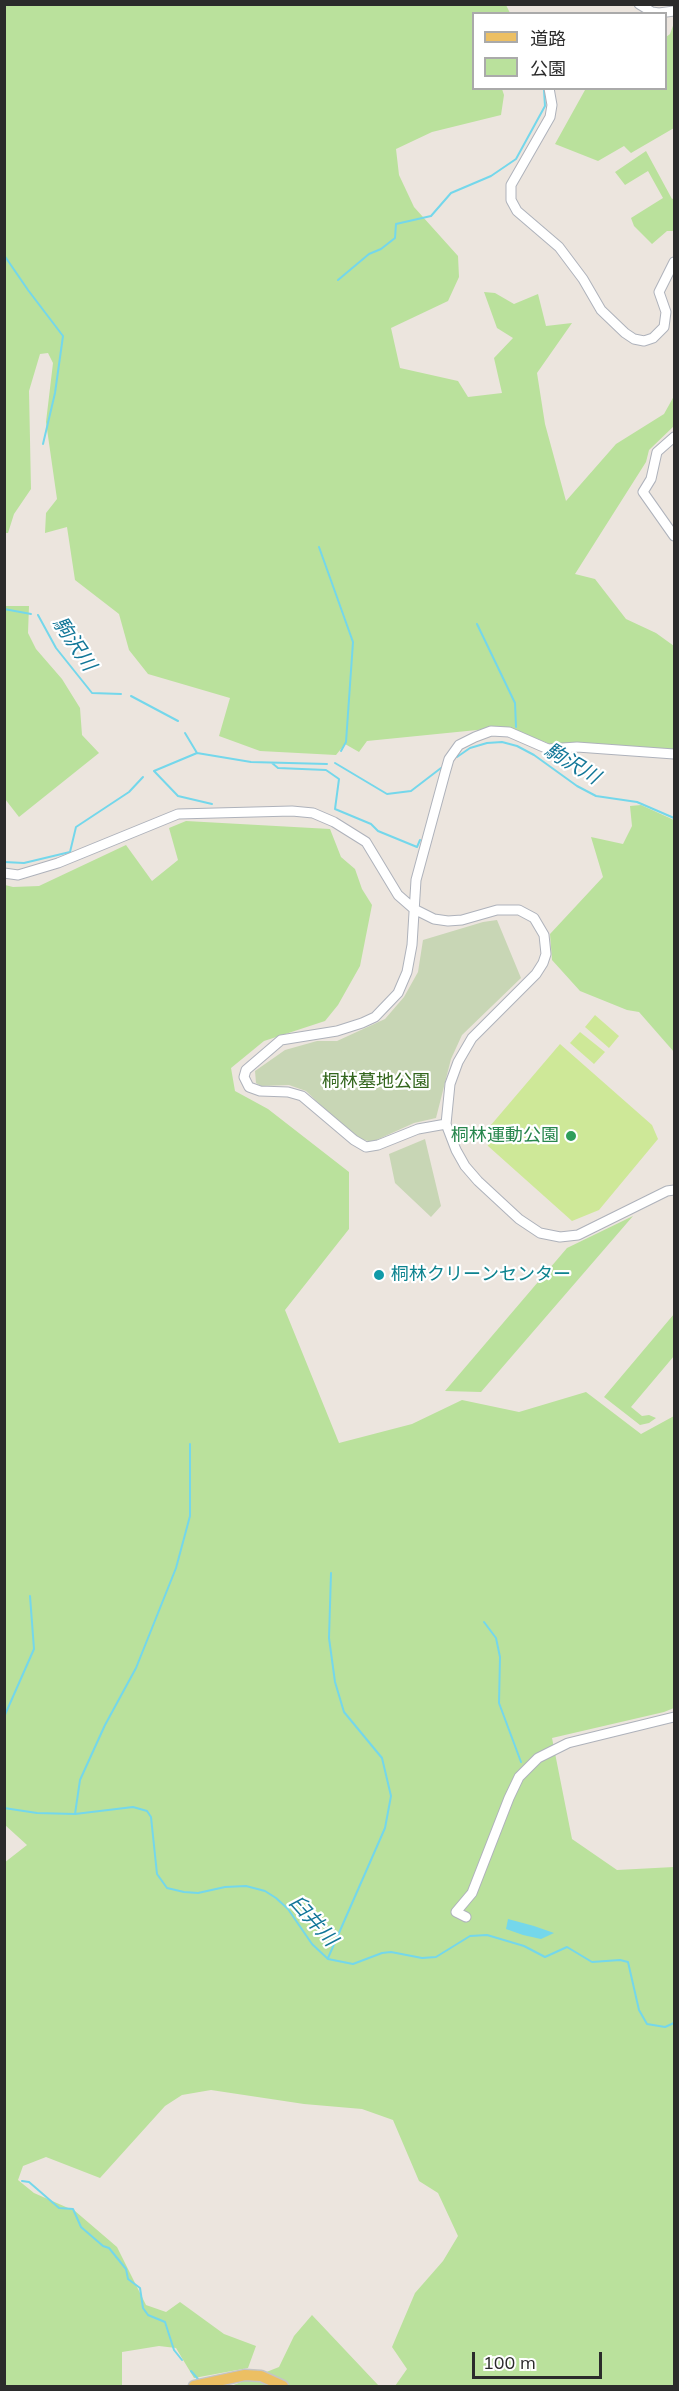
<!DOCTYPE html>
<html>
<head>
<meta charset="utf-8">
<style>
	body { margin:0 }
	#map { position:relative; width:679px; height:2391px; overflow:hidden; background:#ece5de; font-family:Mulish,"Noto Sans JP",sans-serif }
	canvas { display:block }
	.frame { position:absolute; inset:0; border:6px solid #2b2b2b; pointer-events:none }
	.legend { position:absolute; left:472px; top:12px; width:195px; height:78px; box-sizing:border-box; background:#fff; border:2px solid #aaa; margin:0; padding:8px 10px; list-style:none; font-size:18px; color:#2b2b2b }
	.legend li { display:flex; align-items:center; gap:12px; height:30px }
	.legend b { width:30px; border:2px solid #aaa }
	.scale { position:absolute; left:472px; top:2352px; width:130px; height:27px; box-sizing:border-box; border:3px solid #2b2b2b; border-top:0; padding-left:8px; font-size:18px; line-height:21px; white-space:nowrap; color:#2b2b2b; -webkit-text-stroke:4px #fff; paint-order:stroke }
</style>
</head>
<body>
<div id="map">
<canvas width="679" height="2391"></canvas>
<div class="frame"></div>
<ul class="legend">
<li><b style="height:8px;background:#ecbf63"></b>道路</li>
<li><b style="height:16px;background:#bae19c"></b>公園</li>
</ul>
<div class="scale">100 m</div>
</div>
<script>
const c = document.querySelector('canvas').getContext('2d');
c.lineJoin = 'round';
function fillPath(path, color) {
  c.fillStyle = color;
  c.fill(path, 'evenodd');
}
function shape(rows) {
  const path = new Path2D();
  for (const r of rows) {
    path.moveTo(r[0], r[1]);
    for (let i = 2; i < r.length; i += 2) path.lineTo(r[i], r[i + 1]);
  }
  return path;
}
function trace(path, color, width, dash) {
  c.strokeStyle = color;
  c.lineWidth = width;
  c.lineCap = dash ? 'butt' : 'round';
  c.setLineDash(dash || []);
  c.stroke(path);
}
function label(font, color, halo, rows, align = 'center') {
  c.font = font + ' Mulish,"Noto Sans JP",sans-serif';
  c.lineWidth = 4.5;
  c.setLineDash([]);
  c.textBaseline = 'middle';
  c.strokeStyle = halo;
  c.fillStyle = color;
  for (const [text, x, y, turn = 0] of rows) {
    c.save();
    c.translate(x, y);
    c.rotate((+turn || 0) * Math.PI / 180);
    c.textAlign = isNaN(turn) ? turn : align;
    if (halo) c.strokeText(text, 0, 0);
    c.fillText(text, 0, 0);
    c.restore();
  }
}
const green = shape([
	[5,5,506,5,510,13,474,14,474,88,502,89,504,95,501,115,432,132,396,149,399,175,414,207,458,256,459,277,448,301,391,328,400,368,458,381,468,397,502,393,494,358,513,338,497,328,484,292,495,293,514,304,538,294,546,326,572,323,537,373,545,424,566,501,616,444,664,414,674,396,674,426,649,450,646,462,575,574,595,579,626,619,656,633,674,646,674,751,550,744,507,727,367,741,359,752,345,744,336,755,260,751,219,736,230,698,148,674,129,650,119,614,75,580,67,527,45,533,46,513,57,499,46,422,53,363,48,353,40,354,29,391,31,489,14,514,8,533,5,533],
	[674,23,674,128,631,153,624,146,598,161,555,144,585,90,666,88,666,37,670,34],
	[646,151,672,199,674,198,674,231,667,231,652,244,634,226,631,218,663,198,648,171,625,185,615,172],
	[5,606,29,606,28,633,36,649,62,679,80,708,82,735,99,753,19,817,5,799],
	[641,805,674,820,674,1052,639,1012,627,1010,580,991,552,960,550,934,603,877,591,837,623,844,632,826,630,806],
	[186,821,330,829,341,857,355,869,362,889,372,905,360,966,338,1005,325,1021,264,1041,231,1068,235,1091,268,1109,349,1172,349,1229,285,1310,339,1443,412,1424,462,1400,519,1412,586,1392,641,1434,674,1416,674,1708,664,1712,552,1738,572,1839,617,1870,674,1867,674,2386,395,2386,407,2369,392,2347,415,2293,443,2261,458,2236,438,2193,419,2181,393,2120,362,2109,304,2104,211,2090,182,2095,165,2106,100,2178,46,2157,23,2166,18,2180,34,2193,75,2211,117,2247,146,2305,166,2312,180,2302,224,2334,256,2346,248,2368,194,2378,176,2348,159,2346,122,2352,122,2386,5,2386,4,1863,27,1845,5,1825,5,885,13,887,39,886,126,845,152,881,178,860,169,828],
	[633,1216,481,1392,445,1391,567,1248],
	[674,1314,674,1356,631,1407,642,1416,649,1415,656,1418,649,1423,640,1425,604,1397],
	[312,2315,379,2386,231,2386,279,2367,294,2336]
]);
const cemetery = shape([
	[497,920,521,978,462,1035,451,1059,436,1118,414,1123,372,1142,361,1139,333,1117,306,1091,289,1085,261,1086,256,1083,255,1071,285,1050,317,1041,337,1041,385,1019,404,997,418,972,423,940,483,922],
	[425,1139,441,1206,431,1217,395,1183,389,1154]
]);
const pitch = shape([
	[595,1015,619,1036,609,1048,585,1027],
	[580,1032,605,1052,594,1064,570,1043],
	[560,1044,652,1125,658,1139,599,1210,572,1221,488,1146,485,1132]
]);
const water = shape([
	[508,1919,534,1926,554,1933,541,1939,523,1935,506,1929]
]);
const stream = shape([
	[4,255,28,290,63,336,55,393,43,444],
	[338,280,369,254,381,249,395,238,396,224,431,216,451,193,491,176,516,159,545,106,544,90],
	[319,547,353,642,346,742,341,751],
	[4,609,31,614],
	[38,615,56,648,92,693,121,694],
	[477,624,515,703,516,727],
	[131,696,178,721],
	[185,733,197,753,251,762,327,764],
	[197,753,154,771,178,796,212,804],
	[457,757,470,748,487,743,502,742,517,746,534,755,577,786,596,796,637,802,674,818],
	[272,763,278,768,326,770,339,779,335,809,371,824,378,831,417,847,420,840],
	[335,763,387,794,411,791,441,768],
	[4,862,24,863,70,852,76,827,129,792,143,777],
	[484,1622,496,1638,500,1657,499,1703,521,1762],
	[4,1717,34,1649,30,1596],
	[4,1808,37,1813,75,1814,133,1807,147,1811,151,1817,157,1874,167,1888,184,1892,198,1893,225,1887,246,1886,265,1891,276,1898,288,1909,312,1944,328,1959,353,1964,382,1953,391,1952,422,1958,436,1957,470,1936,487,1935,524,1946,545,1957,567,1947,592,1962,620,1960,628,1962,639,2010,647,2024,665,2027,674,2023],
	[75,1814,80,1780,105,1725,136,1668,176,1568,190,1516,190,1444],
	[328,1958,385,1828,391,1796,382,1758,344,1712,335,1682,329,1638,331,1573],
	[22,2181,29,2182,59,2208,73,2209,81,2227,103,2246,109,2248,126,2269,128,2279,140,2288,143,2308,148,2315,165,2322,174,2350,182,2360],
	[191,2371,198,2379]
]);
const minor = shape([
	[639,4,652,12,659,13,674,11],
	[549,88,552,105,550,117,511,185,511,200,517,211,559,247,583,279,601,310,625,333,634,339,644,341,653,338,664,327,666,312,659,292,674,262],
	[674,437,657,452,651,479,643,492,674,536],
	[4,873,18,875,58,863,178,814,292,811,313,813,334,822,366,842,398,895,414,909,434,919,448,921,462,920,497,910,519,910,534,918,544,935,546,954,543,963,536,974,472,1038,458,1062,450,1084,446,1124,456,1150,465,1166,478,1181,519,1219,540,1233,560,1237,578,1235,667,1191,674,1190],
	[446,1124,418,1129,378,1145,366,1147,354,1140,302,1096,288,1092,260,1091,249,1087,244,1077,246,1070,281,1040,337,1031,362,1023,375,1017,398,993,407,972,412,945,416,880,445,773,449,759,459,745,475,737,491,731,509,732,548,749,577,747,674,754],
	[466,1917,456,1912,472,1893,509,1798,519,1777,538,1758,568,1743,674,1717]
]);
const major = shape([
	[194,2386,245,2375,261,2376,283,2386]
]);
const markers = [
	[571,1136,6,"#2e9e5b"],
	[379,1275,6,"#0f9aa8"]
];
const parkNames = [
	["桐林墓地公園",376,1082]
];
const leisureNames = [
	["桐林運動公園",559,1136]
];
const cultureNames = [
	["桐林クリーンセンター",391,1275]
];
const waterNames = [
	["駒沢川",74,644,56],
	["駒沢川",572,764,31],
	["臼井川",313,1921,48]
];
fillPath(green, '#bae19c');
fillPath(cemetery, '#c8d6b5');
fillPath(pitch, '#cee898');
fillPath(water, '#74d7eb');
trace(stream, '#74d7eb', 2);
trace(minor, '#aeb2bb', 11);
trace(major, '#c4c4c4', 13);
trace(minor, '#fff', 9);
trace(major, '#ecbf63', 10);
for (const [x, y, r, color] of markers) {
  const dot = new Path2D();
  dot.arc(x, y, r, 0, 2 * Math.PI);
  c.fillStyle = color;
  c.fill(dot);
  trace(dot, '#fff', 2);
}
label('18px', '#33661d', '#fff', parkNames);
label('18px', '#27864d', '#fff', leisureNames, 'right');
label('18px', '#0d838f', '#fff', cultureNames, 'left');
label('italic 20px', '#127798', '#fff', waterNames);
</script>
</body>
</html>
